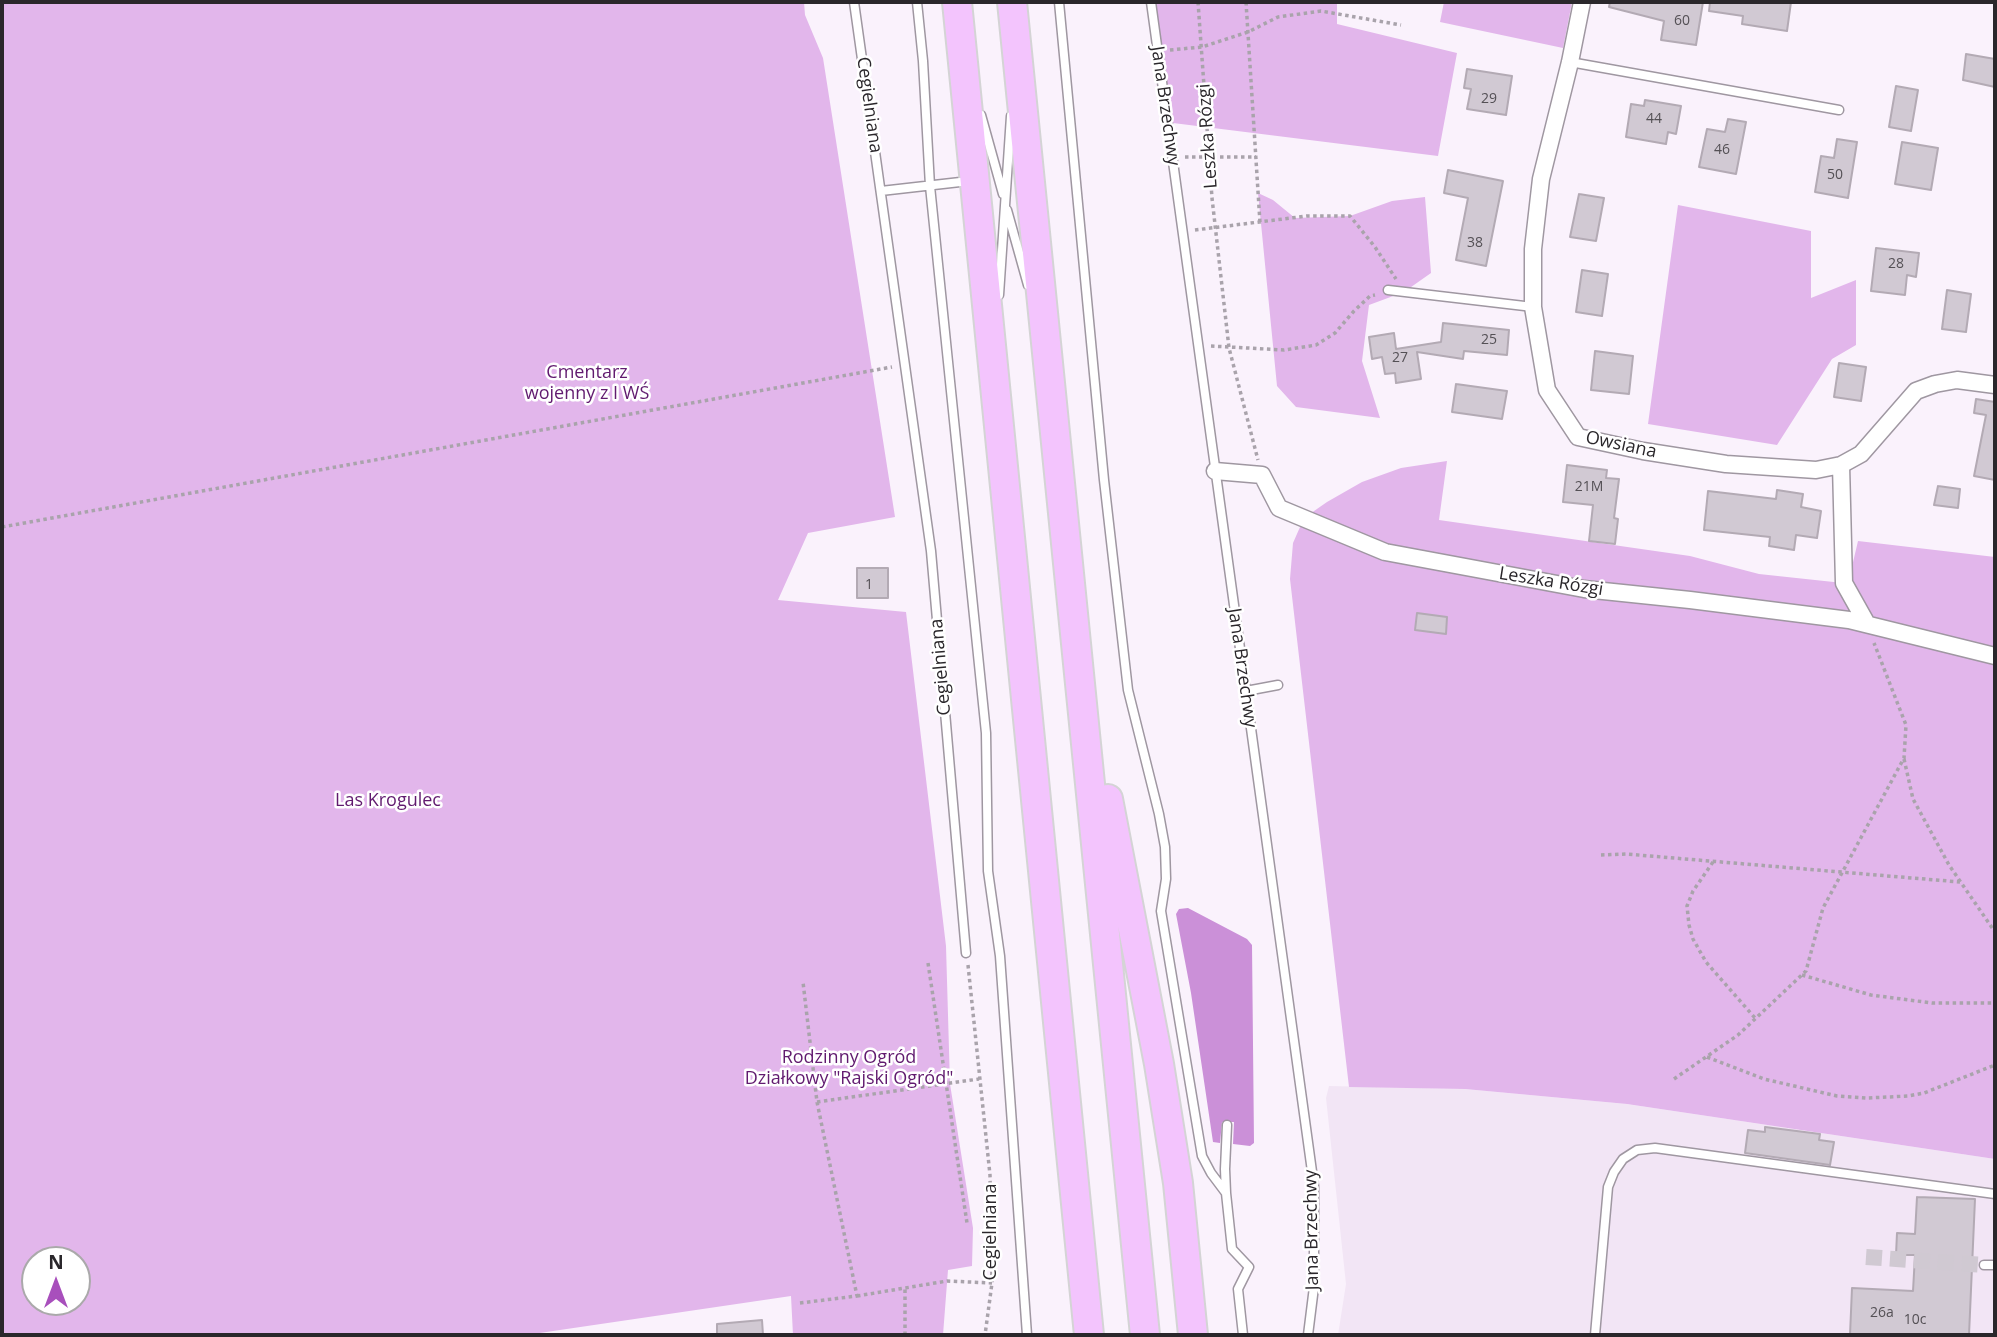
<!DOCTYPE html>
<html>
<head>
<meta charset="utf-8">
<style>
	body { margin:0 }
	#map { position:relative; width:1997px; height:1337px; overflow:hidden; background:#faf2fc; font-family:"Open Sans",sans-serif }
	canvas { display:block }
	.frame { position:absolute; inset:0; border:4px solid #2a272b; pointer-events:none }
	.north { position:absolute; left:21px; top:1246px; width:70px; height:70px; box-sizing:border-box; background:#fff; border:2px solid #aaa9aa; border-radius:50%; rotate:0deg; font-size:19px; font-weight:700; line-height:28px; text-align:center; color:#2a272b }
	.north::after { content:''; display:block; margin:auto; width:24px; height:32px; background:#a84fbc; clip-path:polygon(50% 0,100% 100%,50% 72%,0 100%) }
</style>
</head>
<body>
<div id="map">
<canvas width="1997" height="1337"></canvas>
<div class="frame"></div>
<div class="north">N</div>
</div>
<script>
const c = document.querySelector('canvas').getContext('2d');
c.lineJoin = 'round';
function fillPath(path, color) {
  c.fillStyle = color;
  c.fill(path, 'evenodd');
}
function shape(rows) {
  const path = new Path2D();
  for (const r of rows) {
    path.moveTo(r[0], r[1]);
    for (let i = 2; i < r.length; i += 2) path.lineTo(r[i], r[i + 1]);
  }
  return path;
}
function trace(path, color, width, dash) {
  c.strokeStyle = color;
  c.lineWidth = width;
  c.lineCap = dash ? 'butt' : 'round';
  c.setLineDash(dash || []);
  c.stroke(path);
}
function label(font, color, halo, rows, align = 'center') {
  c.font = font + ' "Open Sans",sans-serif';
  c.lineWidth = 5;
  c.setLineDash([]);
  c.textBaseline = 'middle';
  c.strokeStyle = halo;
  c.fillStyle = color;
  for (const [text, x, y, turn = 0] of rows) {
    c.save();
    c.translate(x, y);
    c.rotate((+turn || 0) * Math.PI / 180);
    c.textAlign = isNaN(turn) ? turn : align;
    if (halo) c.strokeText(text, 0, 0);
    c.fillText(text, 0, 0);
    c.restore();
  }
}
const built = shape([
	[1329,1086,1465,1089,1627,1104,1995,1159,1995,1335,1338,1335,1346,1284,1326,1098]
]);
const green = shape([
	[2,2,804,2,805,15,823,58,895,517,808,533,778,600,906,612,946,946,950,1084,973,1228,972,1266,948,1270,943,1335,793,1335,791,1296,526,1335,2,1335],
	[77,1260,77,1302,35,1302,35,1260],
	[1156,2,1337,2,1337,24,1457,53,1438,156,1165,122],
	[1444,2,1572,2,1563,48,1440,22],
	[1258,193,1273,200,1295,218,1350,216,1392,201,1425,197,1431,273,1404,292,1369,305,1362,361,1380,418,1296,407,1277,386],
	[1678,205,1811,231,1811,298,1856,280,1856,345,1832,359,1777,445,1648,424],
	[1447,461,1439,520,1690,556,1759,574,1843,583,1850,575,1858,541,1995,557,1995,1159,1627,1104,1465,1089,1349,1087,1290,579,1293,543,1304,518,1327,502,1362,482,1401,468]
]);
const water = shape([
	[1188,908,1247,939,1252,945,1254,1143,1250,1146,1233,1144,1234,1122,1222,1122,1220,1143,1213,1142,1191,993,1176,914,1179,909]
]);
const building = shape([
	[1610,2,1703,2,1696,45,1661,40,1664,21,1609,7,1610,2],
	[1710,2,1791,2,1787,31,1742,24,1743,16,1709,11,1710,2],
	[1966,54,1995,59,1995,87,1963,80,1966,54],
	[1467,69,1512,76,1506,115,1467,109,1471,89,1464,88,1467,69],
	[1896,86,1918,90,1911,131,1889,127,1896,86],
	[1645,100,1681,106,1676,134,1668,132,1666,144,1626,137,1631,104,1644,106,1645,100],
	[1728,119,1746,122,1736,174,1699,167,1707,129,1725,132,1728,119],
	[1837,139,1857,142,1848,198,1815,192,1821,156,1834,158,1837,139],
	[1902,142,1938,148,1931,190,1895,184,1902,142],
	[1448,170,1503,181,1486,266,1456,260,1468,198,1444,193,1448,170],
	[1579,194,1604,198,1596,241,1570,237,1579,194],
	[1876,248,1919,253,1916,277,1907,275,1905,295,1871,291,1876,248],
	[1582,270,1608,274,1602,316,1576,312,1582,270],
	[1947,290,1971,294,1966,332,1942,329,1947,290],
	[1443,323,1509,330,1507,355,1464,351,1463,359,1417,352,1421,379,1396,383,1395,373,1385,374,1382,357,1372,359,1369,337,1394,333,1396,349,1441,342,1443,323],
	[1595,351,1633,356,1629,394,1591,390,1595,351],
	[1839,363,1866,367,1861,401,1834,397,1839,363],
	[1456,384,1507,391,1502,419,1452,412,1456,384],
	[1976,399,1995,402,1995,480,1974,476,1986,415,1974,413,1976,399],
	[1567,465,1607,470,1606,478,1619,479,1614,518,1618,519,1615,544,1589,541,1593,505,1563,502,1567,465],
	[1938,486,1960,489,1958,508,1934,505,1938,486],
	[1777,490,1803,494,1801,507,1821,511,1817,538,1796,535,1794,550,1769,546,1770,537,1704,530,1708,491,1776,499,1777,490],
	[857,568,888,568,888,598,857,598,857,568],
	[1417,613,1447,617,1446,634,1415,630,1417,613],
	[1765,1127,1820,1134,1819,1140,1834,1142,1830,1165,1745,1153,1748,1130,1765,1132,1765,1127],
	[1917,1197,1975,1199,1969,1335,1850,1335,1852,1288,1913,1291,1915,1255,1896,1255,1897,1233,1915,1234,1917,1197],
	[762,1320,763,1335,717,1335,717,1324,762,1320]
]);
const minorTunnel = shape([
	[1866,1257,1984,1265]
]);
const path = shape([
	[1198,2,1212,198,1229,348,1258,460],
	[1246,2,1260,223],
	[1170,50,1202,47,1248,32,1278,17,1321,11,1401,25],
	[1185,157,1256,157],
	[1195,230,1307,216,1350,216,1375,247,1396,279],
	[1211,346,1284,350,1316,345,1335,333,1354,311,1370,296,1375,295],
	[2,527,892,367],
	[1904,759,1913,799,1949,865,1995,932],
	[1601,855,1626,854,1960,882],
	[1713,862,1693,891,1687,906,1689,925,1693,939,1706,962,1755,1018],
	[928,963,967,1223],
	[968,965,990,1175,992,1283,985,1335],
	[1802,975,1871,995,1932,1003,1995,1003],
	[1707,1057,1764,1079,1837,1096,1867,1098,1908,1096,1924,1093,1995,1065],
	[1674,1079,1738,1035,1806,971,1823,908,1904,758,1906,725,1874,643],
	[817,1102,979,1079],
	[857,1296,947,1281,992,1283],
	[800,1303,857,1296,817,1102,803,982],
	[905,1335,905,1287]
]);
const service = shape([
	[854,2,931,551,966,953],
	[917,2,923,61,930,186,986,733,988,871,1000,956,1027,1335],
	[1059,2,1104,480,1128,690,1159,814,1165,847,1166,879,1161,911,1202,1156,1211,1173,1226,1193,1232,1249,1249,1267,1238,1289,1243,1335],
	[1151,2,1314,1186,1314,1287,1308,1335],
	[1570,62,1839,110],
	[981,115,1003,194],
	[881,191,969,181],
	[1007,210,1028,285],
	[1388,290,1533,307],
	[999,295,1011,116],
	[1246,691,1278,685],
	[1226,1193,1225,1169,1227,1125],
	[1984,1265,1995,1265],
	[1595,1335,1608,1187,1614,1172,1623,1159,1637,1150,1655,1148,1995,1194]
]);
const minor = shape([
	[1582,2,1570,62,1541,179,1533,249,1533,307,1547,390,1578,437,1643,451,1726,464,1816,470,1841,465,1861,454,1916,391,1935,384,1957,380,1995,385],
	[1841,465,1844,583,1867,624],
	[1215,471,1262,475,1279,508,1385,552,1584,589,1690,600,1849,620,1995,656]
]);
const motorway = shape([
	[957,2,1089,1335],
	[1012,2,1145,1335],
	[1108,799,1159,1064,1178,1183,1193,1335]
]);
const numberNames = [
	["60",1682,21],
	["29",1489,99],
	["44",1654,119],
	["46",1722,150],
	["50",1835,175],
	["38",1475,243],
	["28",1896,264],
	["25",1489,340],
	["27",1400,358],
	["21M",1589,487],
	["1",869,585],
	["26a",1882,1313],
	["10c",1915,1320]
];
const streetNames = [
	["Cegielniana",869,105,82],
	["Jana Brzechwy",1165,106,82],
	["Leszka Rózgi",1208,136,-94],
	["Owsiana",1621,445,12],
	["Leszka Rózgi",1551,582,9],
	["Cegielniana",941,667,-95],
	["Jana Brzechwy",1242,668,82],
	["Jana Brzechwy",1312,1230,-91],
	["Cegielniana",991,1232,-90]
];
const parkNames = [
	["Cmentarz",587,373],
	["wojenny z I WŚ",587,394],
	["Las Krogulec",388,801],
	["Rodzinny Ogród",849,1058],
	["Działkowy \"Rajski Ogród\"",849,1079]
];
fillPath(built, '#f2e5f5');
fillPath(green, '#e2b6eb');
fillPath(water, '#cb90d8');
fillPath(building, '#d1c9d3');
trace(building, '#b3aab4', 2);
trace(minorTunnel, '#d0c9d2', 16, [16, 8]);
trace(service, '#9f97a1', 11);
trace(minor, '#9f97a1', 19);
trace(motorway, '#d4d4d5', 32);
trace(path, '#a9a3ab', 3.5, [3.5, 3.5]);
trace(service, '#fff', 8);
trace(minor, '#fff', 16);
trace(motorway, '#f3c4fd', 28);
label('14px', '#545055', null, numberNames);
label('18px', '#2a272b', '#fff', streetNames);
label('18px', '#611a6f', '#fff', parkNames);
</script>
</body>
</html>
